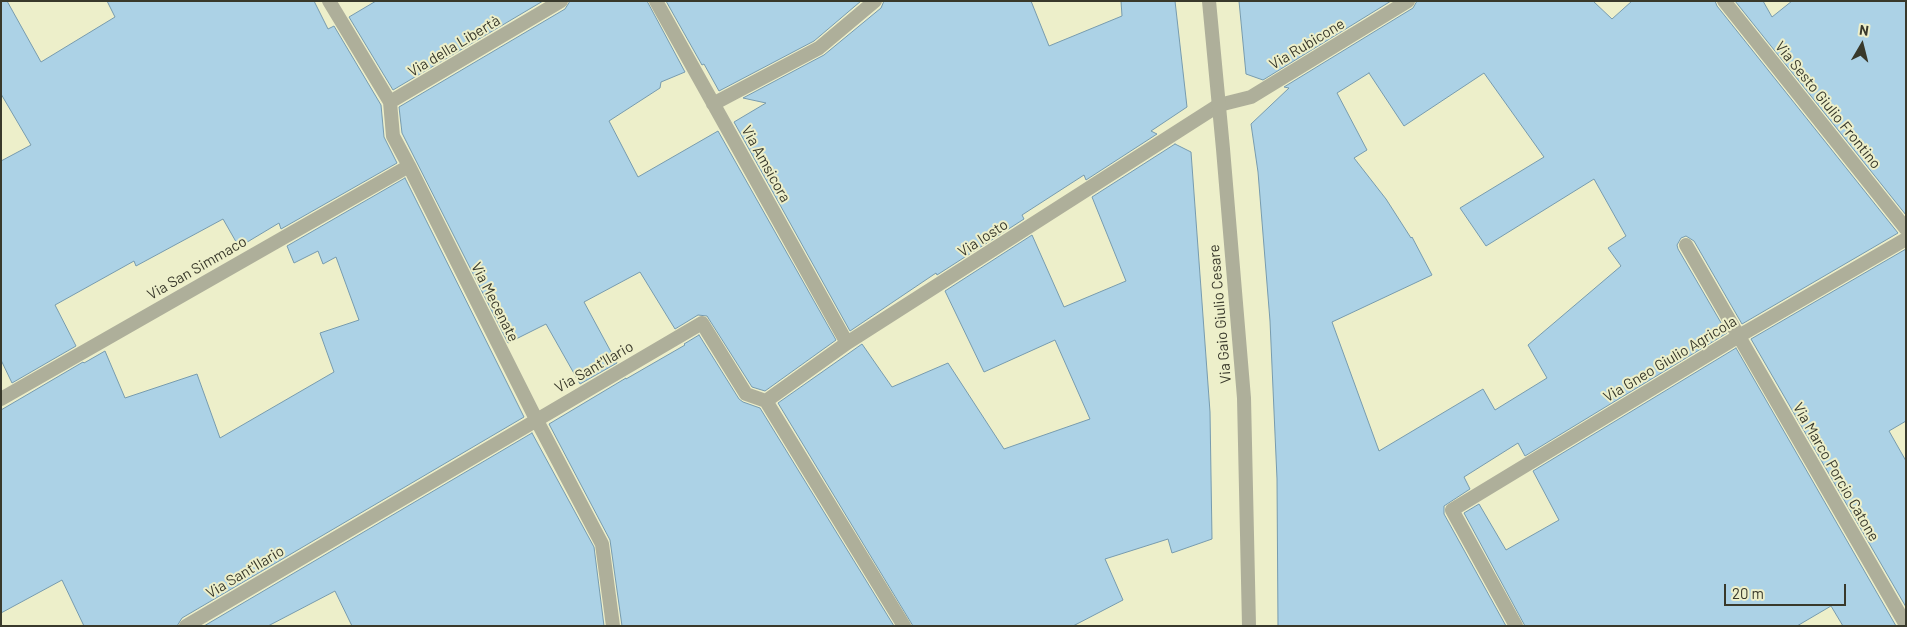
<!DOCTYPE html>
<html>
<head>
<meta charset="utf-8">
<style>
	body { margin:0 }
	#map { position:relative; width:1907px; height:627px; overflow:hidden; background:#edefca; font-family:Barlow,sans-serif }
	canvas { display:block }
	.frame { position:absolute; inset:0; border:2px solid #39392b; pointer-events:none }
	.north { position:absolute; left:1837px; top:20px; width:50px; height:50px; -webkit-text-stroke:4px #edefca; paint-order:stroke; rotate:8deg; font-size:14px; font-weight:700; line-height:20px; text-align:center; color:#39392b }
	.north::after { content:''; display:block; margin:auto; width:18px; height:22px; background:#39392b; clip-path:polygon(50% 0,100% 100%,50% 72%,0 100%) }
	.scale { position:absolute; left:1724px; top:584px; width:122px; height:22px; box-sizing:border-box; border:2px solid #39392b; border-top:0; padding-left:6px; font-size:15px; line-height:18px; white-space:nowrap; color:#39392b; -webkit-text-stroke:4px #edefca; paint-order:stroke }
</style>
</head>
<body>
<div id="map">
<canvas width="1907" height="627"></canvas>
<div class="frame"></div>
<div class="north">N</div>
<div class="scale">20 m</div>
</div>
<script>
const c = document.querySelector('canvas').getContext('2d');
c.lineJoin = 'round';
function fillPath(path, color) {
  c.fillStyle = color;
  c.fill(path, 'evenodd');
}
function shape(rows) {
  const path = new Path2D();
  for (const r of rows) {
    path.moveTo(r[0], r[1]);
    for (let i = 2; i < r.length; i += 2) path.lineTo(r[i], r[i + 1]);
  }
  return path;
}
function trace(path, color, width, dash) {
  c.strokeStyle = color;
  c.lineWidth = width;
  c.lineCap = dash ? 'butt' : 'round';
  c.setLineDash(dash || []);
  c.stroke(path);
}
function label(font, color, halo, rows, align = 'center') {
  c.font = font + ' Barlow,sans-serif';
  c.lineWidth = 4;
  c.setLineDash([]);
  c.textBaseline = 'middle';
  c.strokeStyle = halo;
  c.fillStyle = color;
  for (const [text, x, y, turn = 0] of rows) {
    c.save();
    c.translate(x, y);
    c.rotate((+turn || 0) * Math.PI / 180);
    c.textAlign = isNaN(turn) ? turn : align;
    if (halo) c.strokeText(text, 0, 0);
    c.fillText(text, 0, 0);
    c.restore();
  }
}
const building = shape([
	[1,1,7,1,41,62,115,17,107,1,314,1,328,29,334,26,381,105,384,137,397,163,281,229,279,223,239,247,223,219,136,266,134,261,55,305,76,346,12,383,1,360,1,161,31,145,1,94,1,1],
	[376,1,543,1,393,90,349,17,376,1],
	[570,1,647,1,685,72,661,82,660,88,609,121,638,177,718,131,836,340,765,391,752,387,707,316,698,315,675,329,640,272,584,302,617,363,580,384,546,324,508,343,402,133,399,107,565,9,570,1],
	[666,1,861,1,814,41,719,91,704,64,702,65,666,1],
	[884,1,1031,1,1049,46,1122,16,1121,1,1175,1,1187,107,1151,131,1157,134,1086,180,1084,175,1022,215,1024,219,937,275,936,273,850,331,734,122,766,103,743,98,824,55,881,8,884,1],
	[1239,1,1391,1,1263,80,1246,74,1239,1],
	[1417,1,1593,1,1612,19,1632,1,1715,1,1717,6,1898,233,1742,324,1694,241,1686,236,1681,238,1677,245,1678,249,1727,333,1525,456,1518,443,1464,477,1470,489,1444,506,1444,514,1506,626,1278,626,1277,479,1270,321,1258,172,1251,124,1289,88,1284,87,1413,8,1417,1],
	[1369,73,1404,126,1484,73,1544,157,1460,208,1486,246,1594,179,1626,236,1608,248,1621,266,1528,345,1547,378,1495,410,1483,389,1379,451,1332,322,1432,275,1412,237,1411,238,1386,199,1354,158,1367,150,1337,93,1369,73],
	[1735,1,1763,1,1772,17,1792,1,1906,1,1906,215,1735,1],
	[1175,144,1191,152,1210,412,1212,539,1172,553,1168,539,1105,559,1123,600,1073,626,913,626,778,403,862,344,892,387,948,363,1004,449,1090,419,1055,340,984,372,945,291,1032,235,1064,307,1126,281,1092,197,1175,144],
	[405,178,524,417,182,618,177,626,84,626,62,580,1,613,1,410,83,362,84,363,105,351,125,398,197,374,220,438,334,372,320,333,359,320,336,257,323,264,318,251,294,263,287,246,405,178],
	[1906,249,1906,421,1889,431,1906,461,1906,607,1751,339,1906,249],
	[699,335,739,399,743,402,760,408,894,626,622,626,610,540,549,424,626,378,626,379,685,345,684,344,699,335],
	[1736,348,1896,626,1843,626,1831,606,1797,626,1525,626,1464,513,1479,504,1506,550,1559,520,1533,471,1736,348],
	[532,433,594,547,604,626,352,626,335,591,268,626,204,626,532,433]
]);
const minor = shape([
	[329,1,390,102,393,136,409,166,536,419,602,544,613,626],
	[656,1,847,343],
	[1724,1,1906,229],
	[390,102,561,1],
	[713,104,819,48,875,1],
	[1686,245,1906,625],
	[1,399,409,166],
	[766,401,847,343,1219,105,1251,97,1408,1],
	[186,626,702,323,746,394,766,401,904,626],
	[1516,626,1452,510,1739,336,1906,239]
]);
const tertiary = shape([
	[1209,1,1223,149,1244,398,1249,626]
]);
const streetNames = [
	["Via Rubicone",1307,44,-31],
	["Via della Libertà",454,46,-31],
	["Via Sesto Giulio Frontino",1828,105,51],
	["Via Amsicora",766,164,61],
	["Via Iosto",983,238,-33],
	["Via San Simmaco",197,268,-30],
	["Via Mecenate",495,302,63],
	["Via Gaio Giulio Cesare",1220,314,-95],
	["Via Gneo Giulio Agricola",1670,359,-31],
	["Via Sant'Ilario",594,367,-30],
	["Via Marco Porcio Catone",1836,472,60],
	["Via Sant'Ilario",245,572,-31]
];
fillPath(building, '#acd2e6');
trace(building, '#779bae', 1);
trace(minor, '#aeaf9a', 14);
trace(tertiary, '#aeaf9a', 14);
label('15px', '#39392b', '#edefca', streetNames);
</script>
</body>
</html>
